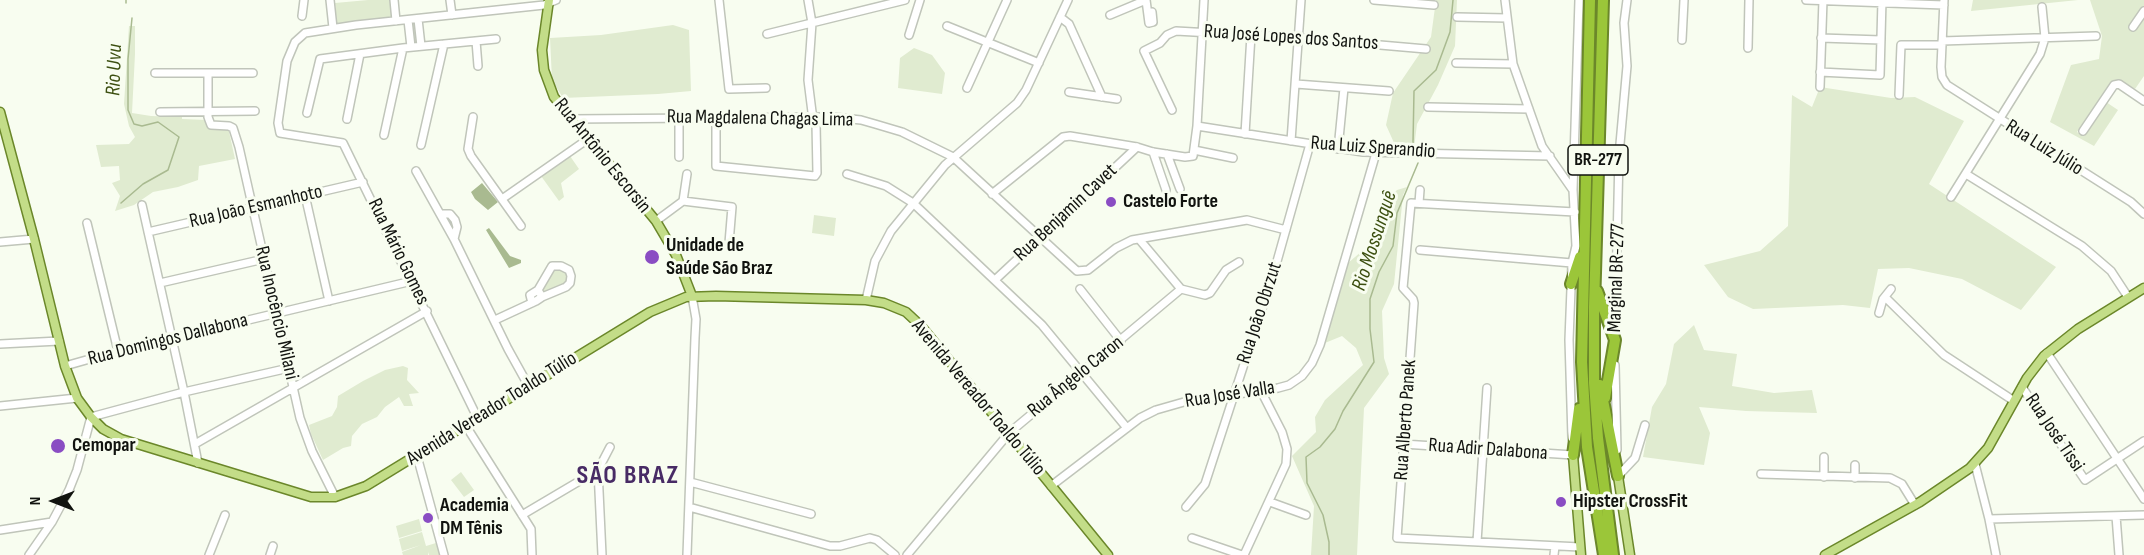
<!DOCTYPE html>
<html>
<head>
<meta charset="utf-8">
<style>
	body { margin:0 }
	#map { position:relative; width:2144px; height:555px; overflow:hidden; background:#f8fdf0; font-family:"Sofia Sans Condensed",sans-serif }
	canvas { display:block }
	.north { position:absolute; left:24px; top:471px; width:60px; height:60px; -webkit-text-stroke:4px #f8fdf0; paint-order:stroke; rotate:270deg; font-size:16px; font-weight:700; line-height:24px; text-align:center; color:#11130f }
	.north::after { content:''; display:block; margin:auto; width:21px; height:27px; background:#11130f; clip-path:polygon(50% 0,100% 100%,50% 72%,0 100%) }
</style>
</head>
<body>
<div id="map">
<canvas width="2144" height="555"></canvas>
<div class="north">N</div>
</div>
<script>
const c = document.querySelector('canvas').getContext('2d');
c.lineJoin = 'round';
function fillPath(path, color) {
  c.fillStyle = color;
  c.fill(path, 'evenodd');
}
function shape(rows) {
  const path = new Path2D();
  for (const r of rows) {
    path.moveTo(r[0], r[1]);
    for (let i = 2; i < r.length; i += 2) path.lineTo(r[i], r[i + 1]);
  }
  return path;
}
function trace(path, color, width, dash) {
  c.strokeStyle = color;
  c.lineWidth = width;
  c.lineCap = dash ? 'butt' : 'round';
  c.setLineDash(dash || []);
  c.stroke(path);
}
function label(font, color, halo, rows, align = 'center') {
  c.font = font + ' "Sofia Sans Condensed",sans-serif';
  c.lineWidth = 6;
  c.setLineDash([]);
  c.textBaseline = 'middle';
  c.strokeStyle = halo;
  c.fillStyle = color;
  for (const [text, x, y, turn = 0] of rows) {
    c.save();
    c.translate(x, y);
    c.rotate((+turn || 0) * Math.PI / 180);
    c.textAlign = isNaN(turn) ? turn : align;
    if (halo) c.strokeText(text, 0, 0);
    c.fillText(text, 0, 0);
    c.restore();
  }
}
const green = shape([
	[368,0,391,0,393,18,337,24,335,3],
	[1436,0,1457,0,1455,46,1438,85,1417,124,1414,148,1395,145,1386,125,1393,93,1431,37],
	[1973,0,2078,0,1971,11],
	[2090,0,2144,0,2144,76,2135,89,2118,81,2110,84,2077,132,2084,136,2106,102,2118,110,2094,146,2050,122,2071,65,2099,59,2102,36],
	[673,25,689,30,691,91,658,94,563,98,552,80,550,38,601,35],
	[129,26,135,26,135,54,132,113,151,116,182,117,182,119,206,120,208,126,228,127,235,159,199,166,198,180,178,187,153,192,134,205,115,211,120,196,112,183,120,180,119,166,101,167,96,145,129,144,135,137,129,126,124,104],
	[914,48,932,55,945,73,942,94,898,88,900,58],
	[1820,87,1891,98,1915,97,1964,121,1929,184,2056,267,2021,310,1962,279,1909,268,1878,269,1870,308,1843,305,1753,309,1728,297,1704,265,1760,251,1788,226,1792,95,1812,107],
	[570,156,579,169,561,183,564,197,559,201,541,176],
	[1407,187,1403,195,1394,284,1382,311,1384,358,1389,374,1364,408,1357,555,1311,555,1314,506,1292,456,1316,432,1315,417,1325,400,1363,365,1356,348,1342,336,1325,343,1348,263,1376,239,1386,204,1391,196,1397,190],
	[814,215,836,218,834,236,812,233],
	[560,267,569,275,566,286,543,295,544,288,551,269],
	[1694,325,1704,350,1737,354,1732,386,1774,393,1812,390,1817,413,1746,411,1699,407,1710,433,1704,465,1643,457,1652,407,1666,384,1674,344],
	[403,366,408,368,407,380,419,393,409,394,413,406,404,406,399,397,385,407,377,417,362,424,352,436,351,446,343,448,323,460,311,434,309,425,332,416,337,407,338,396,363,381,385,370],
	[461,472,474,490,464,497,451,480],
	[419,519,422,531,399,538,396,526],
	[422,532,426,546,436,543,440,555,429,555,428,552,428,555,403,555,402,552,421,545,402,551,399,539]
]);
const water = shape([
	[482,183,498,202,488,210,475,199,471,192],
	[489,228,510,256,521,260,521,263,509,268,486,230]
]);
const stream = shape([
	[126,0,126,3],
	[1413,143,1414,91,1436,70,1450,32,1453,0],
	[121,203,143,184,168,170,179,137,158,122,142,126,134,124,128,110,128,59,132,18],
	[1329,555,1329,542,1323,515,1307,483,1306,457,1320,447,1335,429,1343,411,1374,362,1370,329,1370,299,1379,272,1393,246,1397,213,1418,163]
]);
const minor = shape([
	[330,0,333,28],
	[394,0,396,21],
	[450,0,452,15],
	[719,0,729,89,766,88],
	[1374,0,1434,5],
	[1505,0,1513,64,1542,146,1572,189],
	[1806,0,1944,5],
	[1944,0,1941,67,1942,77,1947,85,2131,202,2144,214],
	[1110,15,1146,0,1149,23,1153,22,1152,12],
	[302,16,304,0],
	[1060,17,1069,24,1102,97],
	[1457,17,1507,18],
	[418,19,421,46],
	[408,20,411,47],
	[947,26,1039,63],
	[2133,27,2144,11],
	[767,34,905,0],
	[909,35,920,0],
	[1821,38,1881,40],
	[1682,40,1684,0],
	[476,41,478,66],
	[1942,41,2096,36],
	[1748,48,1749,0],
	[1456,63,1513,64],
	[1820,72,1880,75,1882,0],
	[155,73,253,73],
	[208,73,208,117,211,125,229,126,233,128,239,147,300,418,312,451,335,497],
	[1296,84,1389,91],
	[1820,87,1823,0],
	[967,88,1007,0],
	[1069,92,1117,99],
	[1899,95,1901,45,1942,45],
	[1428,107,1529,109],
	[1172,110,1144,51,1160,43,1167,35,1176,31,1300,38,1426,49],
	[160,112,255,111],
	[307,113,320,59,403,48,496,39],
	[473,117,468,149,471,156,521,226],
	[679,118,679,157],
	[716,118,716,166,815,176,817,173,816,124,812,112,808,80,812,23,808,0],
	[347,119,360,54],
	[571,119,833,117,861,120,875,124,902,132,953,157,1077,271,1088,270,1116,248,1132,240,1247,220,1286,230],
	[1197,126,1363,152,1550,156],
	[2083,131,2114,85,2119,84,2144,101],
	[1245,134,1251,35],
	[384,135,403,48],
	[1291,141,1301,0],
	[421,145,444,44],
	[1338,149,1344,88],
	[1194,150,1233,158],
	[1153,152,1166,190],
	[1167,154,1180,189],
	[416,171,454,239,508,349,528,385],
	[847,174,886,186,913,203,1042,325,1127,428],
	[1966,174,2082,246,2111,271,2128,297],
	[992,194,1063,137,1070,136,1137,147,1153,152,1185,157,1193,156,1197,126,1204,0],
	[305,195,329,301],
	[1951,197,2040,54,2045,38,2042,7],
	[502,199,588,139],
	[683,201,687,174],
	[1419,203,1420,190],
	[142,205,184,392,198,463],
	[1575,212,1411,203,1403,288,1413,299,1414,303,1397,538,1580,547],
	[441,214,450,214,455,220,457,227,454,239],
	[656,221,683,201,732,207,729,243],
	[87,223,118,351],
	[148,232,363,182],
	[1139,239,1181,289],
	[0,242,34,239],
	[1420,250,1572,263],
	[996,279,1137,147],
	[160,283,264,259],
	[1080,289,1121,341],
	[1181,289,1205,295,1210,293,1226,270,1239,262],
	[538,290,552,266,561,266,569,270,571,276,570,283,566,287,542,297],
	[1885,297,1944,355,2014,401],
	[866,300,875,261,891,231,945,165,1017,103,1026,90,1068,0],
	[1879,313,1883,299,1891,289],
	[495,320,536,301,542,297,538,290,530,295,532,303],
	[1615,333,1619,155,1627,66,1624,23,1627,0],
	[0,344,59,341],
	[2047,353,2144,499],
	[1615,365,1617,450],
	[65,366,118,351,412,281],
	[2022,387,2085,480,2144,441],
	[0,406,77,398],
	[478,419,343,143,280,133,278,123,287,61,295,42,305,33,356,25,544,5,556,0],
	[466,426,531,529,532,555],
	[1572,438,1569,340,1572,263,1576,246,1573,190,1579,0],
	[195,444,427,311],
	[1403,444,1573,455,1572,452],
	[417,456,444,555],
	[1824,457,1824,477],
	[1975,464,1989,519,1996,555],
	[1855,465,1855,478],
	[1761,474,1890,478,1902,484,1915,505],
	[1618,476,1635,458,1645,425],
	[690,482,811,514],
	[1051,486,1140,418,1156,410,1184,402,1278,388,1289,385,1302,376,1312,363,1320,345,1376,153],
	[1270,502,1306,515],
	[689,507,830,546,840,546,870,538,877,540,895,555],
	[1186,507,1205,484,1274,272,1310,144],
	[522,515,598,470],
	[2116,516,2119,555],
	[1989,519,2144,515],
	[0,530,52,522],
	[1192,538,1242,555],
	[1477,542,1487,388],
	[29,555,52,522,69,490,77,470,91,417,184,392,289,368],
	[209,555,225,515],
	[270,555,273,546],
	[602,555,598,470,610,447],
	[687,555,695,338,696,319,692,296],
	[907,555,1009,433,1181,289],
	[1244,555,1286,464,1287,449,1282,432,1261,391],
	[1554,555,1555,546]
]);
const major = shape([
	[549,0,542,50,544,70,554,97,656,221,676,255,692,296],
	[0,112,34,239,65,366,77,398,91,417,103,429,121,439,311,497,335,497,366,486,650,312,686,297,716,296,866,300,884,303,906,312,921,326,1108,555],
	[1573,455,1581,555],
	[1618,476,1630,555],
	[1825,555,1920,502,1970,468,1988,448,2027,378,2044,356,2078,329,2144,288]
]);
const highway = shape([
	[1590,0,1582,362,1587,447,1604,555],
	[1603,0,1594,307,1594,383,1598,438,1613,555],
	[1571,284,1580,257],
	[1597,291,1615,340,1605,398],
	[1600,385,1618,476],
	[1573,455,1579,409]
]);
const markers = [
	[1111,202,6,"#8a4dc3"],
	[652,257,8,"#8a4dc3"],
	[58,446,8,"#8a4dc3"],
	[1561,502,6,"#8a4dc3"],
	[428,518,6,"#8a4dc3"]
];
const shields = [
	[1598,160,60]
];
const shieldNames = [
	["BR-277",1598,160]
];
const streetNames = [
	["Rua José Lopes dos Santos",1291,38,4],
	["Rua Magdalena Chagas Lima",760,119,1],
	["Rua Luiz Sperandio",1373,148,4],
	["Rua Luiz Júlio",2044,148,32],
	["Rua Antônio Escorsin",602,156,51],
	["Rua João Esmanhoto",256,207,-13],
	["Rua Benjamin Cavet",1066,213,-43],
	["Rua Mário Gomes",398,252,64],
	["Marginal BR-277",1617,278,-88],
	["Rua Inocêncio Milani",276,313,77],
	["Rua João Obrzut",1260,313,-72],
	["Rua Domingos Dallabona",168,340,-14],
	["Rua Ângelo Caron",1076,377,-39],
	["Rua José Valla",1230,395,-9],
	["Avenida Vereador Toaldo Túlio",978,398,50],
	["Avenida Vereador Toaldo Túlio",492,409,-32],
	["Rua Alberto Panek",1406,420,-86],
	["Rua José Tissi",2054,433,56],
	["Rua Adir Dalabona",1488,450,4]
];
const poiNames = [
	["Castelo Forte",1123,202],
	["Unidade de",666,246],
	["Saúde São Braz",666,269],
	["Cemopar",72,446],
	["Hipster CrossFit",1573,502],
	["Academia",440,506],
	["DM Tênis",440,529]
];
const waterNames = [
	["Rio Uvu",115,70,-88],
	["Rio Mossunguê",1375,241,-72]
];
const districtNames = [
	["SÃO BRAZ",628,476]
];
fillPath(green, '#e0ebd0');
fillPath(water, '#a9ba90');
trace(stream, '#a9ba90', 1.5);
trace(minor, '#c0c5ba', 10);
trace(major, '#6b872a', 11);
trace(highway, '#6b872a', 14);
trace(minor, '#fff', 7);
trace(major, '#c3dd88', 8);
trace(highway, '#9bc639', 10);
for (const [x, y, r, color] of markers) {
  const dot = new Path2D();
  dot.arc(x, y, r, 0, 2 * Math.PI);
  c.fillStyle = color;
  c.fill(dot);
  trace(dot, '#f8fdf0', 2);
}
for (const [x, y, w] of shields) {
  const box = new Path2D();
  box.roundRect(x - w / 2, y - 15, w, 30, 4.5);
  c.fillStyle = '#f8fdf0';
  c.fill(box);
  trace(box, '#11130f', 1.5);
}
label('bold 18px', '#11130f', null, shieldNames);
label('20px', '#11130f', '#f8fdf0', streetNames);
label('bold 20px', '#11130f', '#f8fdf0', poiNames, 'left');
label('italic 21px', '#3c4f10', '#f8fdf0', waterNames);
c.letterSpacing = '1.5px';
label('bold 26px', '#482b65', '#f8fdf0', districtNames);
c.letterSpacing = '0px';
</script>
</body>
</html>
